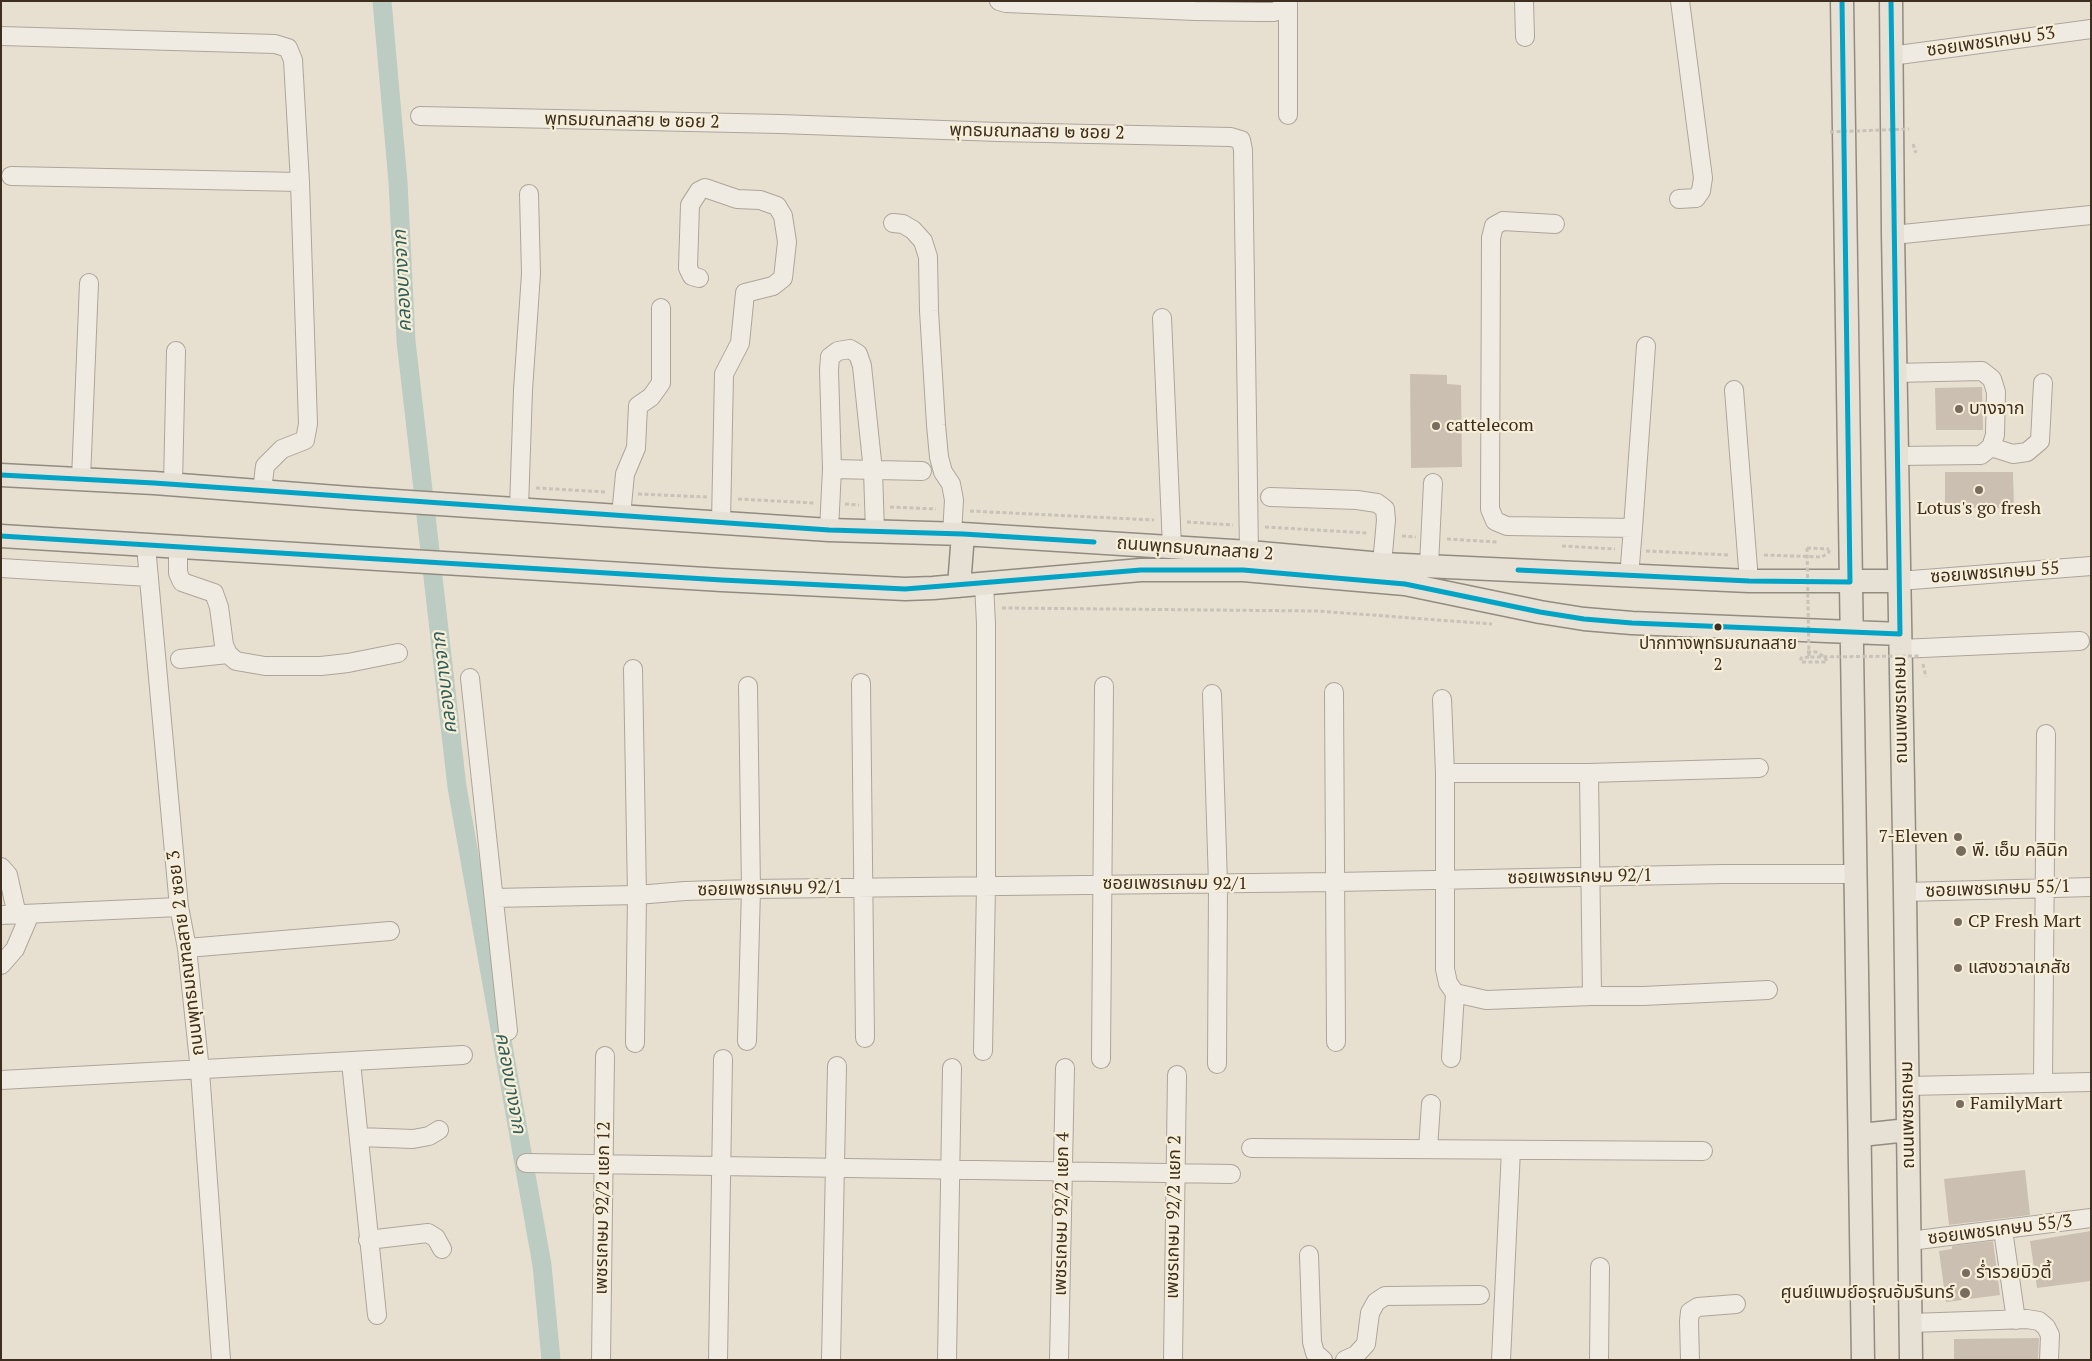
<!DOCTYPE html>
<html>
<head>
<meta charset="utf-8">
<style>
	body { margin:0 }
	#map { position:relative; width:2092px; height:1361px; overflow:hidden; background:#e7e0d1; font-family:"PT Serif",serif }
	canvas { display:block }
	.frame { position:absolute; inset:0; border:2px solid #3d2e20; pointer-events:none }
</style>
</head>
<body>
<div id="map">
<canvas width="2092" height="1361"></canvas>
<div class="frame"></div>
</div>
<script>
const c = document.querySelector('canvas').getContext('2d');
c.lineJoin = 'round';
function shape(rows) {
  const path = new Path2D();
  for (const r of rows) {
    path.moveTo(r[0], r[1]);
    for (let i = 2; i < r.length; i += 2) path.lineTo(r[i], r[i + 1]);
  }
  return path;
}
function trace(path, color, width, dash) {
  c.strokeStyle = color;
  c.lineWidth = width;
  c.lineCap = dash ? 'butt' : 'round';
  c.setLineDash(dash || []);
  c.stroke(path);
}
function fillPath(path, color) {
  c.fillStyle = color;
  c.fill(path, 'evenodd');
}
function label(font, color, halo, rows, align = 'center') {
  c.font = font + ' "PT Serif","Noto Sans Thai",serif';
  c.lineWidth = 4.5;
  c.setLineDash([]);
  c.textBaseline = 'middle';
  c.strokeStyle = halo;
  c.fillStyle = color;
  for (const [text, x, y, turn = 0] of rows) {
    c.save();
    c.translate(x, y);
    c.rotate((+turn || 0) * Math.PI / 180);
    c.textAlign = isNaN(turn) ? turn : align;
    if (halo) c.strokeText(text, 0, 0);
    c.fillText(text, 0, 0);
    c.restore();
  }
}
const canal = shape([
	[382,1,398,182,406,341,457,787,542,1265,551,1360]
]);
const building = shape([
	[1410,374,1447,375,1447,384,1461,385,1462,467,1411,468],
	[1982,387,1983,430,1936,430,1935,388],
	[1945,472,2013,472,2014,508,1945,508],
	[2025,1170,2030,1215,1949,1225,1944,1179],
	[2091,1231,2091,1281,2037,1288,2030,1241],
	[1993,1241,2000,1295,1946,1302,1939,1251,1952,1249,1952,1246],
	[2039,1338,2038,1360,1954,1360,1954,1339]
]);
const path = shape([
	[1913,144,1916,153],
	[536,488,607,492],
	[638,494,707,497],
	[738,499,814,503],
	[845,504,859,505],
	[890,507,936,509],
	[970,511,1154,520],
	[1187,522,1233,525],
	[1265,527,1368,533],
	[1402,536,1416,537],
	[1447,539,1498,542],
	[1562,546,1615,549],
	[1807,548,1829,549],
	[1646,551,1730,555],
	[1764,555,1822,557,1829,552,1829,550],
	[1002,608,1318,611,1492,624],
	[1807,652,1816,652,1825,657,1827,662],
	[1809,657,1801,658,1801,662,1827,662],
	[1923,664,1926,677]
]);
const minor = shape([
	[999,1,1006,3,1195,11,1259,12,1274,12,1282,8,1287,1],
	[1524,1,1525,37],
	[1,36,275,44,288,48,293,60,300,182,308,424,305,440,282,449,265,466,262,491],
	[1891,56,2091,29],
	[1288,115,1288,1],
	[420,116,780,124,998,132,1231,137,1241,140,1243,150,1249,552],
	[11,176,300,182],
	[1679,199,1696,198,1701,191,1703,178,1680,1],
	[893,223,903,224,913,230,923,241,928,257,929,311,936,425,939,457,943,472,951,484,954,500,952,534],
	[1555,224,1503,221,1494,226,1491,238,1490,509,1495,521,1507,526,1633,528,1629,577],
	[1893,235,2091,215],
	[699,278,692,276,688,268,690,205,699,191,705,188,737,199,760,200,777,206,783,216,787,242,783,278,773,286,745,293,740,343,724,374,721,522],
	[1162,318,1172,547],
	[1895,373,1982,371,1992,379,1996,392,1995,435,1991,447,1981,455,1896,456],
	[1734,390,1749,581],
	[1991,447,2013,454,2027,452,2040,441,2043,383],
	[832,469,922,471],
	[81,479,89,283],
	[173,484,176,351],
	[1270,497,1357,500,1377,503,1385,509,1386,520,1382,564],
	[519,508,523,390,531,274,529,194],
	[621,516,625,474,636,448,638,406,651,397,661,383,661,308],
	[1633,528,1646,346],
	[829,530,832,469,829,370,830,357,838,351,850,349,858,354,862,366,873,471,875,532],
	[146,546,179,907,187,948,200,1071,221,1360],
	[178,547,178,573,182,582,214,593,219,607,224,645,228,654,236,661,265,666,321,666,348,663,398,653],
	[1429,565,1433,483],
	[1,568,149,577],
	[1899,581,2091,566],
	[1900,649,2080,641],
	[180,659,228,654],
	[633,669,637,895,635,1043],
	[470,678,508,1031],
	[861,683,865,1038],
	[1334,692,1336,1042],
	[1212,694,1218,884,1217,1064],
	[1442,699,1445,773,1445,969,1448,983,1455,993,1451,1058],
	[1445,773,1589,773,1759,768],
	[1589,773,1592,996],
	[1,867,8,875,17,915],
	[1905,892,2091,887],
	[494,898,637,895,685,891,751,889,1336,882,1723,874,1856,874],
	[1,915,179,907],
	[187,948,390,931],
	[1,965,15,949,30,914],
	[1455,993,1486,1000,1592,996,1643,996,1768,990],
	[747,1041,751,889,748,686],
	[983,1051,986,886,986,624,984,584],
	[1101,1059,1104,686],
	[351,1062,377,1315],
	[1,1080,463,1055],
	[2043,1083,2046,734],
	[1908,1086,2091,1082],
	[359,1137,413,1139,429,1136,439,1130],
	[1251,1148,1703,1151],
	[1428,1149,1431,1104],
	[526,1163,1231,1174],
	[2003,1230,2016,1320],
	[368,1240,428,1233,436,1238,442,1249],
	[1910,1241,2091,1218],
	[1309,1255,1312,1342,1315,1353,1323,1360],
	[1911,1323,2027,1319,2039,1321,2046,1327,2050,1335,2049,1360],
	[601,1360,605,1056],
	[718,1360,723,1059],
	[831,1360,837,1066],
	[947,1360,952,1068],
	[1059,1360,1065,1068],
	[1173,1360,1177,1075],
	[1345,1360,1356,1355,1366,1344,1370,1313,1376,1302,1385,1296,1480,1295],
	[1501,1360,1511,1150],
	[1599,1360,1600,1267],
	[1690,1360,1689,1321,1690,1312,1698,1307,1736,1304]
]);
const major = shape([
	[1842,1,1863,1360],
	[1891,1,1893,235,1905,892,1911,1360],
	[1,475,154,483,350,498,829,530,963,534,1249,552,1382,564,1749,581,1899,581],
	[1,536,722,580,905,589,933,588,1141,570,1243,570,1405,584,1540,612,1584,619,1632,623,1900,634],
	[959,586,963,534],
	[1861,1135,1908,1130]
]);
const pathBridge = shape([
	[1830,132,1909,129],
	[1807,548,1809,657,1921,656]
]);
const bus1 = shape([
	[1,475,154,483,829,530,963,534,1094,542],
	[1,536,722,580,905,589,1141,570,1243,570,1405,584,1540,612,1584,619,1632,623,1900,634,1891,1],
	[1518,570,1749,581,1850,582,1842,1]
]);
const markers = [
	[1959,409,5,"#786c5e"],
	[1436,426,5,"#786c5e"],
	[1979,490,5,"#786c5e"],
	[1718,627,4.5,"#3d2e20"],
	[1958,837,5,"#786c5e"],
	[1961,851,6,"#786c5e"],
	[1958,922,5,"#786c5e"],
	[1958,968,5,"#786c5e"],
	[1960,1104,5,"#786c5e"],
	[1966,1273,5,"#786c5e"],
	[1965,1293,6,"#786c5e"]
];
const busNames = [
	["ปากทางพุทธมณฑลสาย",1718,644],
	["2",1718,665]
];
const streetNames = [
	["ซอยเพชรเกษม 53",1991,42,-8],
	["พุทธมณฑลสาย ๒ ซอย 2",632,121,1],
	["พุทธมณฑลสาย ๒ ซอย 2",1037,132,1],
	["ถนนพุทธมณฑลสาย 2",1195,549,4],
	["ซอยเพชรเกษม 55",1995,573,-4],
	["ถนนเพชรเกษม",1901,710,-91],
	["ซอยเพชรเกษม 92/1",1580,877,-1],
	["ซอยเพชรเกษม 92/1",1175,884],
	["ซอยเพชรเกษม 92/1",770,889,-1],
	["ซอยเพชรเกษม 55/1",1998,889,-2],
	["ถนนพุทธมณฑลสาย 2 ซอย 3",186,953,-97],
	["ถนนเพชรเกษม",1908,1115,-91],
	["เพชรเกษม 92/2 แยก 12",603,1208,-89],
	["เพชรเกษม 92/2 แยก 4",1062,1214,-89],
	["เพชรเกษม 92/2 แยก 2",1174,1217,-89],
	["ซอยเพชรเกษม 55/3",2000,1230,-7]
];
const poiNames = [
	["บางจาก",1969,409],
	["cattelecom",1446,426],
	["Lotus's go fresh",1979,509,"center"],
	["7-Eleven",1948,837,"right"],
	["พี. เอ็ม คลินิก",1972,851],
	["CP Fresh Mart",1968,922],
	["แสงชวาลเภสัช",1968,968],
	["FamilyMart",1970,1104],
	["ร่ำรวยบิวตี้",1976,1273],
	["ศูนย์แพมย์อรุณอัมรินทร์",1954,1293,"right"]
];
const waterNames = [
	["คลองบางจาก",403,281,-93],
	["คลองบางจาก",445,683,-97],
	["คลองบางจาก",510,1083,80]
];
trace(canal, '#bcccc2', 19);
fillPath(building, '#cbbfb2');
trace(minor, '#ada599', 20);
trace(major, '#928b80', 25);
trace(path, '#c8c2b9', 3, [4, 2.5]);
trace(minor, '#efebe3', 18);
trace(major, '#e6e1d4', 22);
trace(pathBridge, '#c8c2b9', 3, [4, 2.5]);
trace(bus1, '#03a3c5', 5);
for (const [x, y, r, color] of markers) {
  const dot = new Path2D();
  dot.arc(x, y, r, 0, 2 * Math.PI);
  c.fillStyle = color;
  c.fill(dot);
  trace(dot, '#f7eed8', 2);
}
label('17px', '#3d2e20', '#f7eed8', busNames);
label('18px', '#3d2e20', '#f7eed8', streetNames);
label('18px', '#3d2e20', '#f7eed8', poiNames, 'left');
label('italic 19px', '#2f5d5a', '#f7eed8', waterNames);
</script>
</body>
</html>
